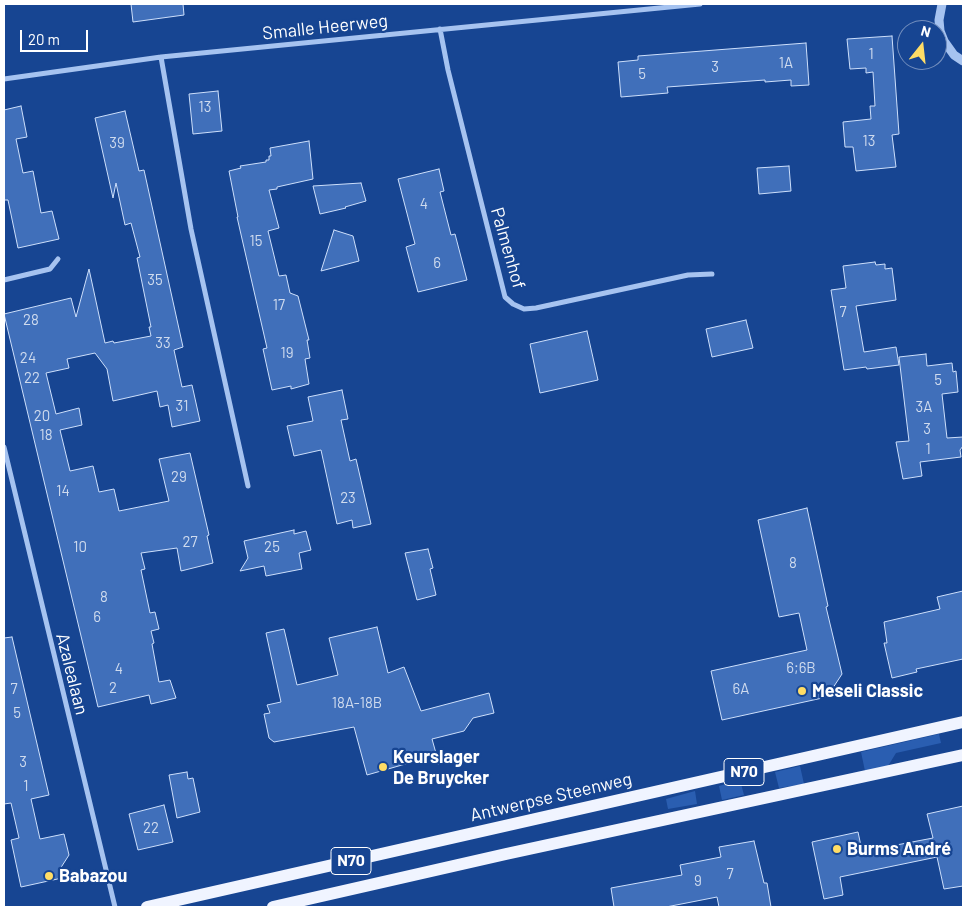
<!DOCTYPE html>
<html>
<head>
<meta charset="utf-8">
<style>
	body { margin:0 }
	#map { position:relative; width:967px; height:911px; overflow:hidden; background:#174592; font-family:Barlow,sans-serif }
	canvas { display:block }
	.frame { position:absolute; inset:0; border:5px solid #fff; pointer-events:none }
	.north { position:absolute; left:897px; top:20px; width:50px; height:50px; box-sizing:border-box; background:#174592; border:1px solid #748fbe; border-radius:50%; rotate:16deg; font-size:14px; font-weight:700; line-height:20px; text-align:center; color:#fff }
	.north::after { content:''; display:block; margin:auto; width:18px; height:22px; background:#fd6; clip-path:polygon(50% 0,100% 100%,50% 72%,0 100%) }
	.scale { position:absolute; left:20px; top:30px; width:68px; height:22px; box-sizing:border-box; border:2px solid #fff; border-top:0; padding-left:6px; font-size:15px; line-height:18px; white-space:nowrap; color:#fff; -webkit-text-stroke:4px #174592; paint-order:stroke }
</style>
</head>
<body>
<div id="map">
<canvas width="967" height="911"></canvas>
<div class="frame"></div>
<div class="north">N</div>
<div class="scale">20 m</div>
</div>
<script>
const c = document.querySelector('canvas').getContext('2d');
c.lineJoin = 'round';
function fillPath(path, color) {
  c.fillStyle = color;
  c.fill(path, 'evenodd');
}
function shape(rows) {
  const path = new Path2D();
  for (const r of rows) {
    path.moveTo(r[0], r[1]);
    for (let i = 2; i < r.length; i += 2) path.lineTo(r[i], r[i + 1]);
  }
  return path;
}
function trace(path, color, width, dash) {
  c.strokeStyle = color;
  c.lineWidth = width;
  c.lineCap = dash ? 'butt' : 'round';
  c.setLineDash(dash || []);
  c.stroke(path);
}
function label(font, color, halo, rows, align = 'center') {
  c.font = font + ' Barlow,sans-serif';
  c.lineWidth = 4.5;
  c.setLineDash([]);
  c.textBaseline = 'middle';
  c.strokeStyle = halo;
  c.fillStyle = color;
  for (const [text, x, y, turn = 0] of rows) {
    c.save();
    c.translate(x, y);
    c.rotate((+turn || 0) * Math.PI / 180);
    c.textAlign = isNaN(turn) ? turn : align;
    if (halo) c.strokeText(text, 0, 0);
    c.fillText(text, 0, 0);
    c.restore();
  }
}
const green = shape([
	[939,734,941,743,896,753,888,766,865,771,861,752],
	[800,766,804,784,779,788,775,772],
	[740,780,744,795,722,800,719,786],
	[695,791,697,804,668,809,666,799]
]);
const building = shape([
	[131,4,183,4,184,15,133,22,131,4],
	[892,36,899,134,892,135,896,167,856,171,853,147,845,147,843,122,871,119,870,106,875,106,873,72,866,73,866,68,850,69,847,39,892,36],
	[806,43,809,85,791,86,791,80,765,82,765,80,667,87,668,93,621,97,618,62,638,60,638,56,806,43],
	[218,91,222,131,193,134,189,94,218,91],
	[21,106,27,137,16,139,23,173,33,171,41,213,52,211,59,239,18,248,8,200,4,200,4,110,21,106],
	[125,111,139,171,144,170,183,347,174,350,182,387,192,385,200,421,172,427,168,405,160,407,157,391,113,401,107,369,95,353,67,359,69,368,46,373,56,414,79,408,82,425,60,430,70,471,93,466,99,492,114,489,119,511,169,501,159,459,190,453,209,535,207,536,213,563,181,571,177,548,141,553,145,569,141,570,150,613,155,612,159,629,151,631,154,643,152,644,159,682,170,680,176,698,151,704,149,695,98,707,4,314,71,298,76,317,89,269,105,343,113,341,114,343,151,336,149,327,151,327,137,258,140,257,131,223,125,225,116,183,113,198,95,118,125,111],
	[309,141,313,179,277,187,277,189,269,190,279,228,268,231,279,276,286,275,290,293,298,296,309,340,307,340,310,358,305,359,309,384,291,389,291,386,272,390,263,349,267,348,237,217,238,217,229,171,241,168,240,166,266,162,266,160,269,160,269,156,271,156,270,148,309,141],
	[789,166,791,191,759,194,757,168,789,166],
	[439,169,444,191,440,192,451,235,455,234,467,280,418,292,406,247,415,244,398,179,439,169],
	[361,183,366,201,345,207,346,208,320,214,313,186,361,183],
	[334,230,353,236,359,261,321,271,334,230],
	[875,262,876,265,885,264,885,269,892,268,896,300,856,306,864,352,896,347,899,365,867,369,866,367,844,370,831,290,846,288,843,266,875,262],
	[746,320,753,348,712,357,706,329,746,320],
	[587,331,598,380,540,393,530,344,587,331],
	[926,354,927,366,952,363,953,372,956,371,958,392,942,394,947,438,963,437,963,446,960,450,961,457,920,462,922,476,903,479,896,442,909,441,899,357,926,354],
	[342,390,348,419,341,420,350,461,356,459,371,524,353,528,352,520,337,524,321,450,294,456,287,426,313,421,308,397,342,390],
	[807,508,828,606,826,607,842,674,827,697,722,720,711,671,807,650,799,613,779,617,758,520,807,508],
	[294,530,294,534,306,531,311,550,299,553,302,569,266,576,264,566,240,571,248,558,244,541,294,530],
	[428,549,433,568,430,569,436,595,417,600,405,553,428,549],
	[963,591,963,659,916,669,917,672,892,678,884,643,887,643,884,622,940,609,937,597,963,591],
	[377,627,388,673,404,667,421,711,489,693,494,713,473,718,464,731,432,739,439,764,424,760,416,761,367,775,354,727,274,742,269,738,264,714,270,713,267,705,281,702,266,633,284,629,297,685,338,675,329,638,377,627],
	[12,637,49,795,31,799,40,839,64,834,69,855,60,869,62,878,21,887,11,840,19,838,11,803,4,804,4,638,12,637],
	[187,772,188,779,193,778,200,812,177,818,169,775,187,772],
	[164,805,173,842,138,850,129,814,164,805],
	[963,806,963,886,944,889,937,857,840,877,843,895,824,899,812,842,858,832,861,846,864,845,865,851,933,838,927,814,963,806],
	[754,841,764,883,767,883,771,907,719,907,717,897,666,907,614,907,611,888,682,875,680,865,721,857,719,847,754,841]
]);
const minor = shape([
	[440,29,448,70,505,297,513,304,524,309,536,308,688,275,712,274],
	[161,57,191,229,248,486],
	[4,79,161,57,700,4],
	[4,280,50,269,58,259],
	[4,447,115,907]
]);
const tertiary = shape([
	[942,4,939,20,940,31,944,41,954,55,963,61]
]);
const primary = shape([
	[147,907,963,722],
	[273,907,506,854,963,755]
]);
const markers = [
	[802,691,5,"#fd6"],
	[383,767,5,"#fd6"],
	[837,849,5,"#fd6"],
	[49,876,5,"#fd6"]
];
const numberNames = [
	["1",871,54],
	["1A",786,63],
	["3",715,67],
	["5",642,74],
	["13",205,107],
	["13",869,141],
	["39",117,143],
	["4",424,204],
	["15",256,241],
	["6",437,263],
	["35",155,280],
	["17",279,305],
	["7",843,312],
	["28",31,320],
	["33",163,343],
	["19",287,353],
	["24",28,358],
	["22",32,378],
	["5",938,380],
	["31",182,406],
	["3A",924,407],
	["20",42,416],
	["3",927,429],
	["18",46,435],
	["1",928,449],
	["29",179,477],
	["14",63,491],
	["23",348,498],
	["27",190,542],
	["10",80,547],
	["25",272,547],
	["8",793,563],
	["8",104,597],
	["6",97,617],
	["6;6B",801,668],
	["4",119,669],
	["2",113,688],
	["7",14,689],
	["6A",741,689],
	["18A-18B",357,703],
	["5",17,713],
	["3",23,762],
	["1",26,786],
	["22",151,828],
	["7",730,874],
	["9",698,881]
];
const shields = [
	[744,772,40],
	[351,861,40]
];
const shieldNames = [
	["N70",744,772],
	["N70",351,861]
];
const streetNames = [
	["Smalle Heerweg",325,27,-6],
	["Palmenhof",508,248,74],
	["Azalealaan",72,674,76],
	["Antwerpse Steenweg",551,797,-13]
];
const poiNames = [
	["Meseli Classic",812,691],
	["Keurslager",393,757],
	["De Bruycker",393,778],
	["Burms André",847,849],
	["Babazou",59,876]
];
fillPath(green, '#2a5eb1');
fillPath(building, '#406fba');
trace(building, '#cddffb', 1);
trace(minor, '#a6c3f0', 5);
trace(tertiary, '#a6c3f0', 9);
trace(primary, '#f0f4ff', 12);
for (const [x, y, r, color] of markers) {
  const dot = new Path2D();
  dot.arc(x, y, r, 0, 2 * Math.PI);
  c.fillStyle = color;
  c.fill(dot);
  trace(dot, '#174592', 2);
}
label('15px', '#cfdbee', null, numberNames);
for (const [x, y, w] of shields) {
  const box = new Path2D();
  box.roundRect(x - w / 2, y - 13.5, w, 27, 4);
  c.fillStyle = '#174592';
  c.fill(box);
  trace(box, '#fff', 1);
}
label('bold 16px', '#fff', null, shieldNames);
label('18px', '#fff', '#174592', streetNames);
label('bold 18px', '#fff', '#174592', poiNames, 'left');
</script>
</body>
</html>
